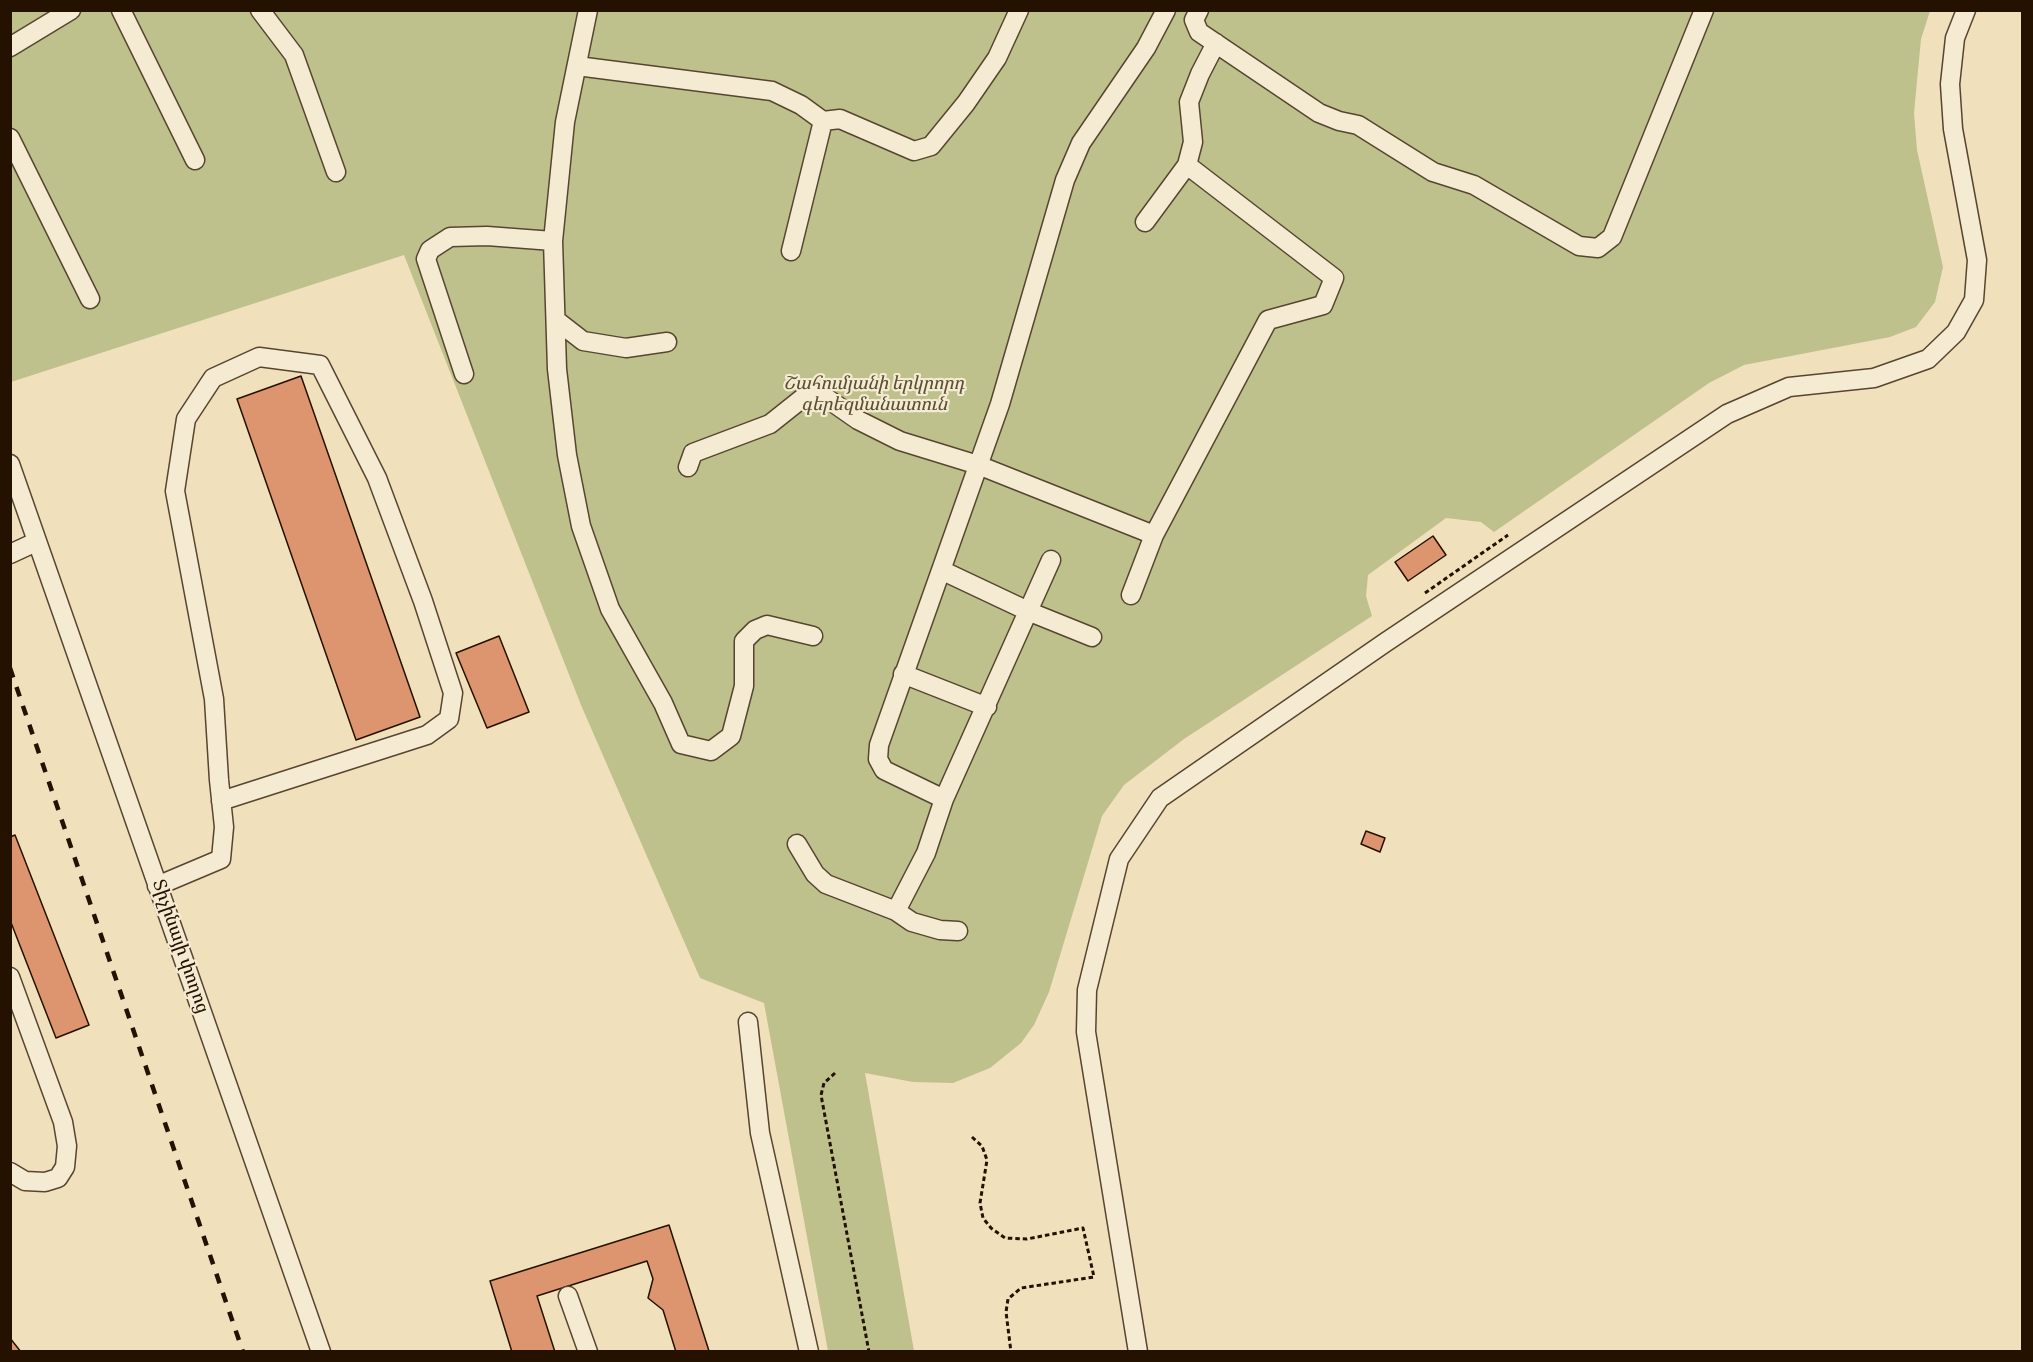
<!DOCTYPE html>
<html>
<head>
<meta charset="utf-8">
<style>
	body { margin:0 }
	#map { position:relative; width:2033px; height:1362px; overflow:hidden; background:#f0e0bb; font-family:"IM FELL English",serif }
	canvas { display:block }
	.frame { position:absolute; inset:0; border:12px solid #241100; pointer-events:none }
</style>
</head>
<body>
<div id="map">
<canvas width="2033" height="1362"></canvas>
<div class="frame"></div>
</div>
<script>
const c = document.querySelector('canvas').getContext('2d');
c.lineJoin = 'round';
function fillPath(path, color) {
  c.fillStyle = color;
  c.fill(path, 'evenodd');
}
function shape(rows) {
  const path = new Path2D();
  for (const r of rows) {
    path.moveTo(r[0], r[1]);
    for (let i = 2; i < r.length; i += 2) path.lineTo(r[i], r[i + 1]);
  }
  return path;
}
function trace(path, color, width, dash) {
  c.strokeStyle = color;
  c.lineWidth = width;
  c.lineCap = dash ? 'butt' : 'round';
  c.setLineDash(dash || []);
  c.stroke(path);
}
function label(font, color, halo, rows, align = 'center') {
  c.font = font + ' "IM FELL English","Noto Serif Armenian",serif';
  c.lineWidth = 4.5;
  c.setLineDash([]);
  c.textBaseline = 'middle';
  c.strokeStyle = halo;
  c.fillStyle = color;
  for (const [text, x, y, turn = 0] of rows) {
    c.save();
    c.translate(x, y);
    c.rotate((+turn || 0) * Math.PI / 180);
    c.textAlign = isNaN(turn) ? turn : align;
    if (halo) c.strokeText(text, 0, 0);
    c.fillText(text, 0, 0);
    c.restore();
  }
}
const green = shape([
	[10,11,1930,11,1921,39,1914,113,1917,150,1943,267,1935,302,1916,327,1890,337,1744,365,1709,383,1494,532,1481,522,1446,518,1368,575,1366,596,1372,616,1184,739,1124,785,1102,816,1049,992,1034,1025,1021,1043,990,1068,953,1083,913,1082,865,1073,914,1351,828,1351,764,1003,700,978,581,705,404,255,11,382]
]);
const building = shape([
	[301,376,420,717,356,740,237,399,301,376],
	[1433,536,1446,555,1408,581,1395,562,1433,536],
	[499,636,529,712,487,728,456,653,499,636],
	[1366,831,1385,838,1380,852,1361,844,1366,831],
	[15,835,89,1025,56,1038,10,920,10,837,15,835],
	[669,1225,709,1351,676,1352,663,1310,648,1298,653,1279,647,1261,537,1296,555,1352,512,1352,490,1281,669,1225],
	[10,1338,21,1352,10,1352,10,1338]
]);
const path = shape([
	[1425,593,1508,535],
	[835,1073,824,1083,821,1095,869,1352],
	[972,1137,982,1146,987,1160,980,1203,983,1218,991,1228,1005,1238,1027,1239,1083,1228,1094,1277,1021,1288,1008,1299,1006,1312,1011,1352]
]);
const minor = shape([
	[121,10,195,160],
	[260,10,294,55,336,172],
	[588,10,565,122,553,241,557,369,567,455,581,526,610,609,663,703,681,744,711,751,731,736,744,686,744,641,755,630,767,625,813,636],
	[1199,10,1194,20,1199,32,1319,113,1339,121,1358,125,1433,172,1474,185,1579,246,1598,248,1612,237,1704,10],
	[10,47,71,10],
	[577,66,772,91,801,105,823,121,840,119,914,151,931,146,966,103,997,58,1019,10],
	[10,138,90,299],
	[1145,222,1187,165,1193,142,1189,102,1200,74,1216,43],
	[791,251,823,121],
	[556,320,583,341,626,348,667,342],
	[464,374,426,259,430,250,450,237,487,236,553,241],
	[10,464,321,1352],
	[688,467,693,453,770,424,809,393,825,397,858,420,900,441,978,465,1154,535],
	[10,554,36,542],
	[941,570,1030,612,1092,637],
	[1131,595,1154,535,1268,320,1323,305,1334,278,1187,165],
	[903,674,987,707],
	[944,799,884,770,878,759,879,745,1000,404,1065,180,1081,143,1146,48,1166,10],
	[797,844,815,874,826,884,896,911,912,922,940,930,958,931],
	[157,886,221,859,224,827,219,780,214,699,175,491,186,419,213,378,259,357,320,365,377,478,423,601,453,693,449,719,427,735,221,801],
	[896,911,926,853,944,799,1051,560],
	[10,977,63,1122,67,1146,65,1167,58,1178,45,1182,25,1181,10,1172],
	[748,1022,760,1133,809,1352],
	[568,1296,588,1352],
	[1138,1352,1086,1032,1087,990,1119,859,1160,798,1386,642,1727,414,1789,387,1874,378,1928,359,1956,332,1974,300,1977,260,1953,129,1950,84,1955,38,1966,10]
]);
const rail = shape([
	[10,668,243,1352]
]);
const parkNames = [
	["Շահումյանի երկրորդ",874,385],
	["գերեզմանատուն",874,406]
];
const streetNames = [
	["Տիչինայի փողոց",179,947,71]
];
fillPath(green, '#bec18c');
fillPath(building, '#dc956e');
trace(building, '#241100', 1.5);
trace(minor, '#57452f', 21);
trace(path, '#241100', 3, [4.5, 3]);
trace(minor, '#f5ebd3', 18);
trace(rail, '#241100', 4.5, [10, 10]);
label('italic 18px', '#5a4f31', '#f5ebd3', parkNames);
label('18px', '#241100', '#f5ebd3', streetNames);
</script>
</body>
</html>
